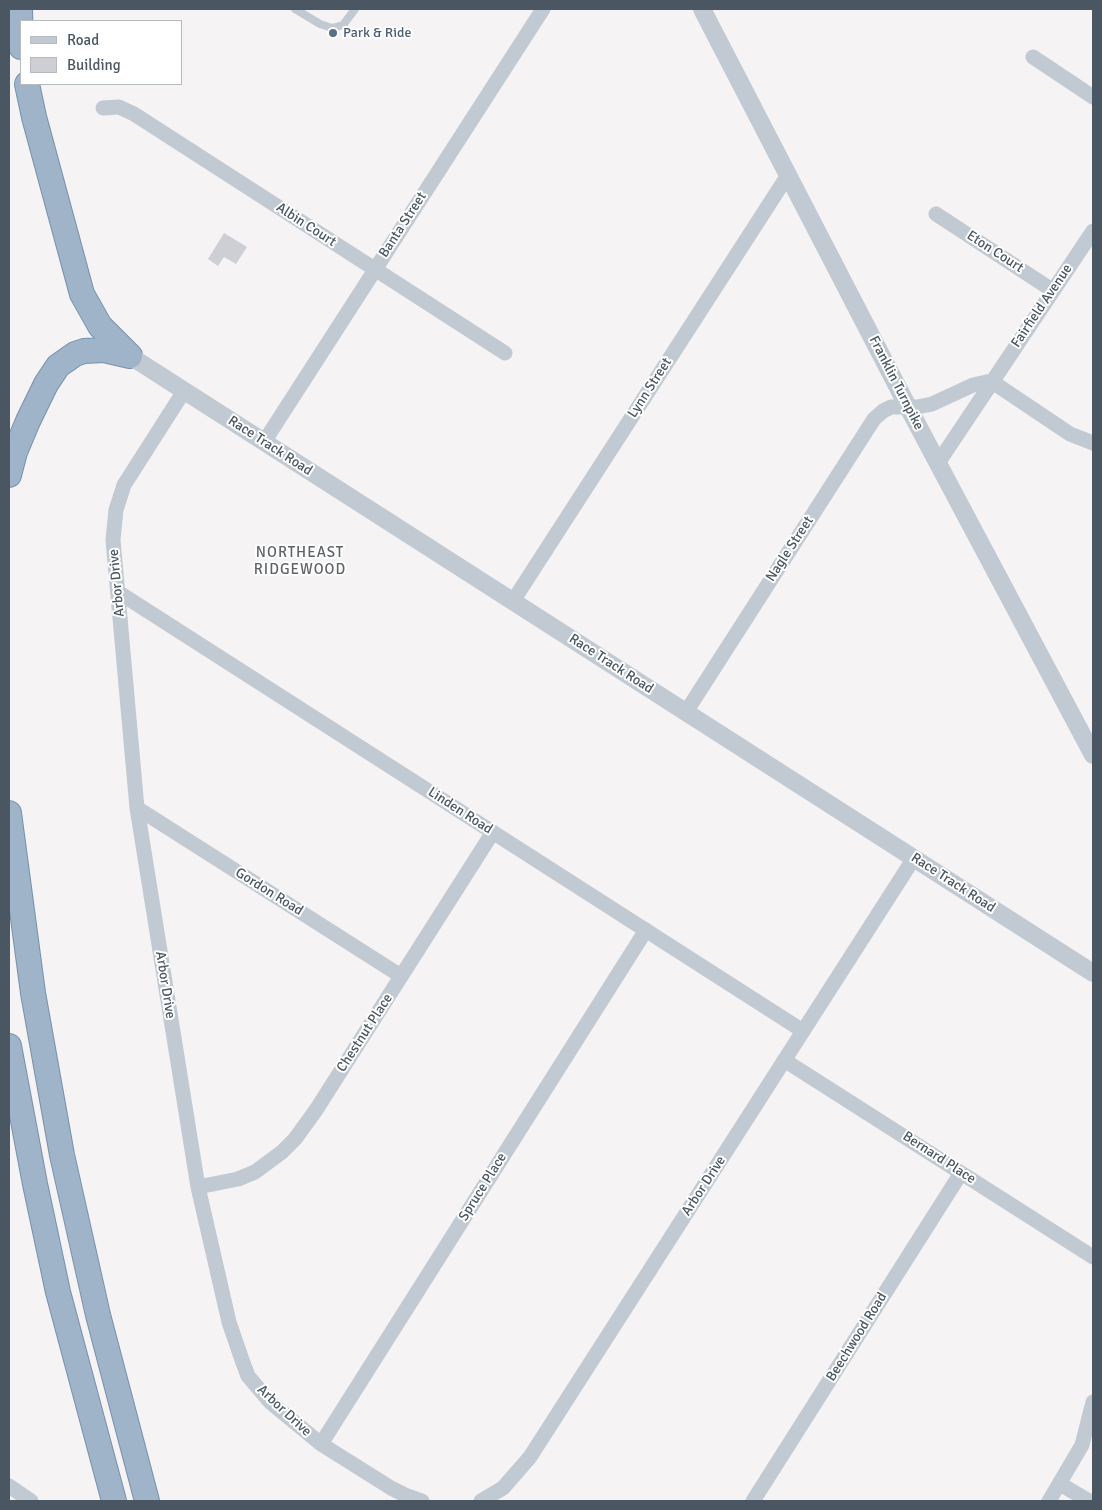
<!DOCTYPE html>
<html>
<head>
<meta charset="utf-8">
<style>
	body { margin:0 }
	#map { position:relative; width:1102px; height:1510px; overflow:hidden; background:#f5f3f3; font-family:Signika,sans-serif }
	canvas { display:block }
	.frame { position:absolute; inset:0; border:10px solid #4a5661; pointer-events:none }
	.legend { position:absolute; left:20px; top:20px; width:162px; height:65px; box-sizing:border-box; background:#fff; border:1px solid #b7bbc0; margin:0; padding:6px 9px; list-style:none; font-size:15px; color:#4a5661 }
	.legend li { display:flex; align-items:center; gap:10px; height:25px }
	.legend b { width:25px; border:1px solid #b7bbc0 }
</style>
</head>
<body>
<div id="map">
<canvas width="1102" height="1510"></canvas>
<div class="frame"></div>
<ul class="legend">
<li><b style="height:6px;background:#c1cad2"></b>Road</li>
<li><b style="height:14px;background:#cdcfd5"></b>Building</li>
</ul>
</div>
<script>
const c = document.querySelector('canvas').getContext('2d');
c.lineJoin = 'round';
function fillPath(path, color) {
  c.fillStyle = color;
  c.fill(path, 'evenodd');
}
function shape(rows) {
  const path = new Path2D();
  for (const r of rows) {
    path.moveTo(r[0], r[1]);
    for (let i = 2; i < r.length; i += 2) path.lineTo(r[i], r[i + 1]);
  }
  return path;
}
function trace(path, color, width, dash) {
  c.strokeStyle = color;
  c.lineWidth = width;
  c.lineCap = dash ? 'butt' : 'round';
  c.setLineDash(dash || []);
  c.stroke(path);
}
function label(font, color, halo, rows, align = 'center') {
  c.font = font + ' Signika,sans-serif';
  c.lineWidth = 4;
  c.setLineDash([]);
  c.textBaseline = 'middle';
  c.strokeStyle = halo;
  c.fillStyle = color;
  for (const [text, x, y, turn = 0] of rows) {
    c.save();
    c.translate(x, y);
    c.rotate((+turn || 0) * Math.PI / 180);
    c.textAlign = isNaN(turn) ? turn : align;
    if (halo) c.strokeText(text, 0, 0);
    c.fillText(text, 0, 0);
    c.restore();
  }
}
const building = shape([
	[224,233,247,247,236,264,224,257,218,266,208,259]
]);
const service = shape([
	[295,9,320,24,332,28,343,25,355,9]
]);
const minor = shape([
	[1033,57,1093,97],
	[103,108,119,107,134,114,505,353],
	[936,214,1052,290],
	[991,381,1070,434,1093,443],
	[184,391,124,485,116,510,113,540,137,808,198,1187,229,1322,242,1360,248,1376,270,1402,321,1444,391,1488,405,1495,422,1501],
	[264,442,543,9],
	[938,463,1093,231],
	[118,592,803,1031],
	[513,601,788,175],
	[686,712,874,419,883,411,891,407,917,407,932,404,973,385,991,381],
	[137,808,401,976],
	[784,1060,1093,1257],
	[198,1187,238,1179,255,1172,282,1152,295,1139,316,1110,493,832],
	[321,1444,646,930],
	[1060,1484,1089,1501],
	[9,1486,31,1501],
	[481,1501,503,1488,530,1457,914,858],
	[753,1501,961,1173],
	[1049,1501,1082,1445,1093,1402]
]);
const tertiary = shape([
	[702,9,908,407,1093,755],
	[130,356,1093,973]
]);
const trunk = shape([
	[20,9,21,47],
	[27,84,34,117,82,294,100,326,130,356],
	[9,475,15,452,28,421,46,384,58,366,75,354,84,351,104,350,130,356],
	[9,813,33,993,62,1155,98,1315,147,1501],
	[9,1046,35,1184,58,1292,114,1501]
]);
const markers = [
	[333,33,5,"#5c6f8a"]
];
const serviceNames = [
	["Park & Ride",343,33]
];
const streetNames = [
	["Albin Court",306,225,33],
	["Banta Street",403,225,-57],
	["Eton Court",995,252,33],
	["Fairfield Avenue",1042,306,-56],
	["Franklin Turnpike",896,383,63],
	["Lynn Street",650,388,-57],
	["Race Track Road",270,446,33],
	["Nagle Street",790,549,-57],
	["Arbor Drive",117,583,-95],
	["Race Track Road",611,664,33],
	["Linden Road",460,811,33],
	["Race Track Road",953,883,33],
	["Gordon Road",269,892,32],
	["Arbor Drive",165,985,81],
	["Chestnut Place",365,1033,-57],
	["Bernard Place",939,1158,33],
	["Arbor Drive",704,1186,-57],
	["Spruce Place",483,1187,-58],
	["Beechwood Road",857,1337,-58],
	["Arbor Drive",284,1411,43]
];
const neighbourhoodNames = [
	["NORTHEAST",300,553],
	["RIDGEWOOD",300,570]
];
fillPath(building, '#cdcfd5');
trace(trunk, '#7690ad', 26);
trace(service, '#c1cad2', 8);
trace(minor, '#c1cad2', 15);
trace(tertiary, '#c1cad2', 18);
trace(trunk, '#9fb4c9', 24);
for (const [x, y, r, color] of markers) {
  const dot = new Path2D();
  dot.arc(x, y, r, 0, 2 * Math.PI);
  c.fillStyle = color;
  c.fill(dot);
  trace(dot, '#fff', 2);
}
label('14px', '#4e5e75', '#fff', serviceNames, 'left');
label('14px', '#4a5661', '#fff', streetNames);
c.letterSpacing = '1px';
label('15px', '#5f6368', '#fff', neighbourhoodNames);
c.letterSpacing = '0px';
</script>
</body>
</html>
